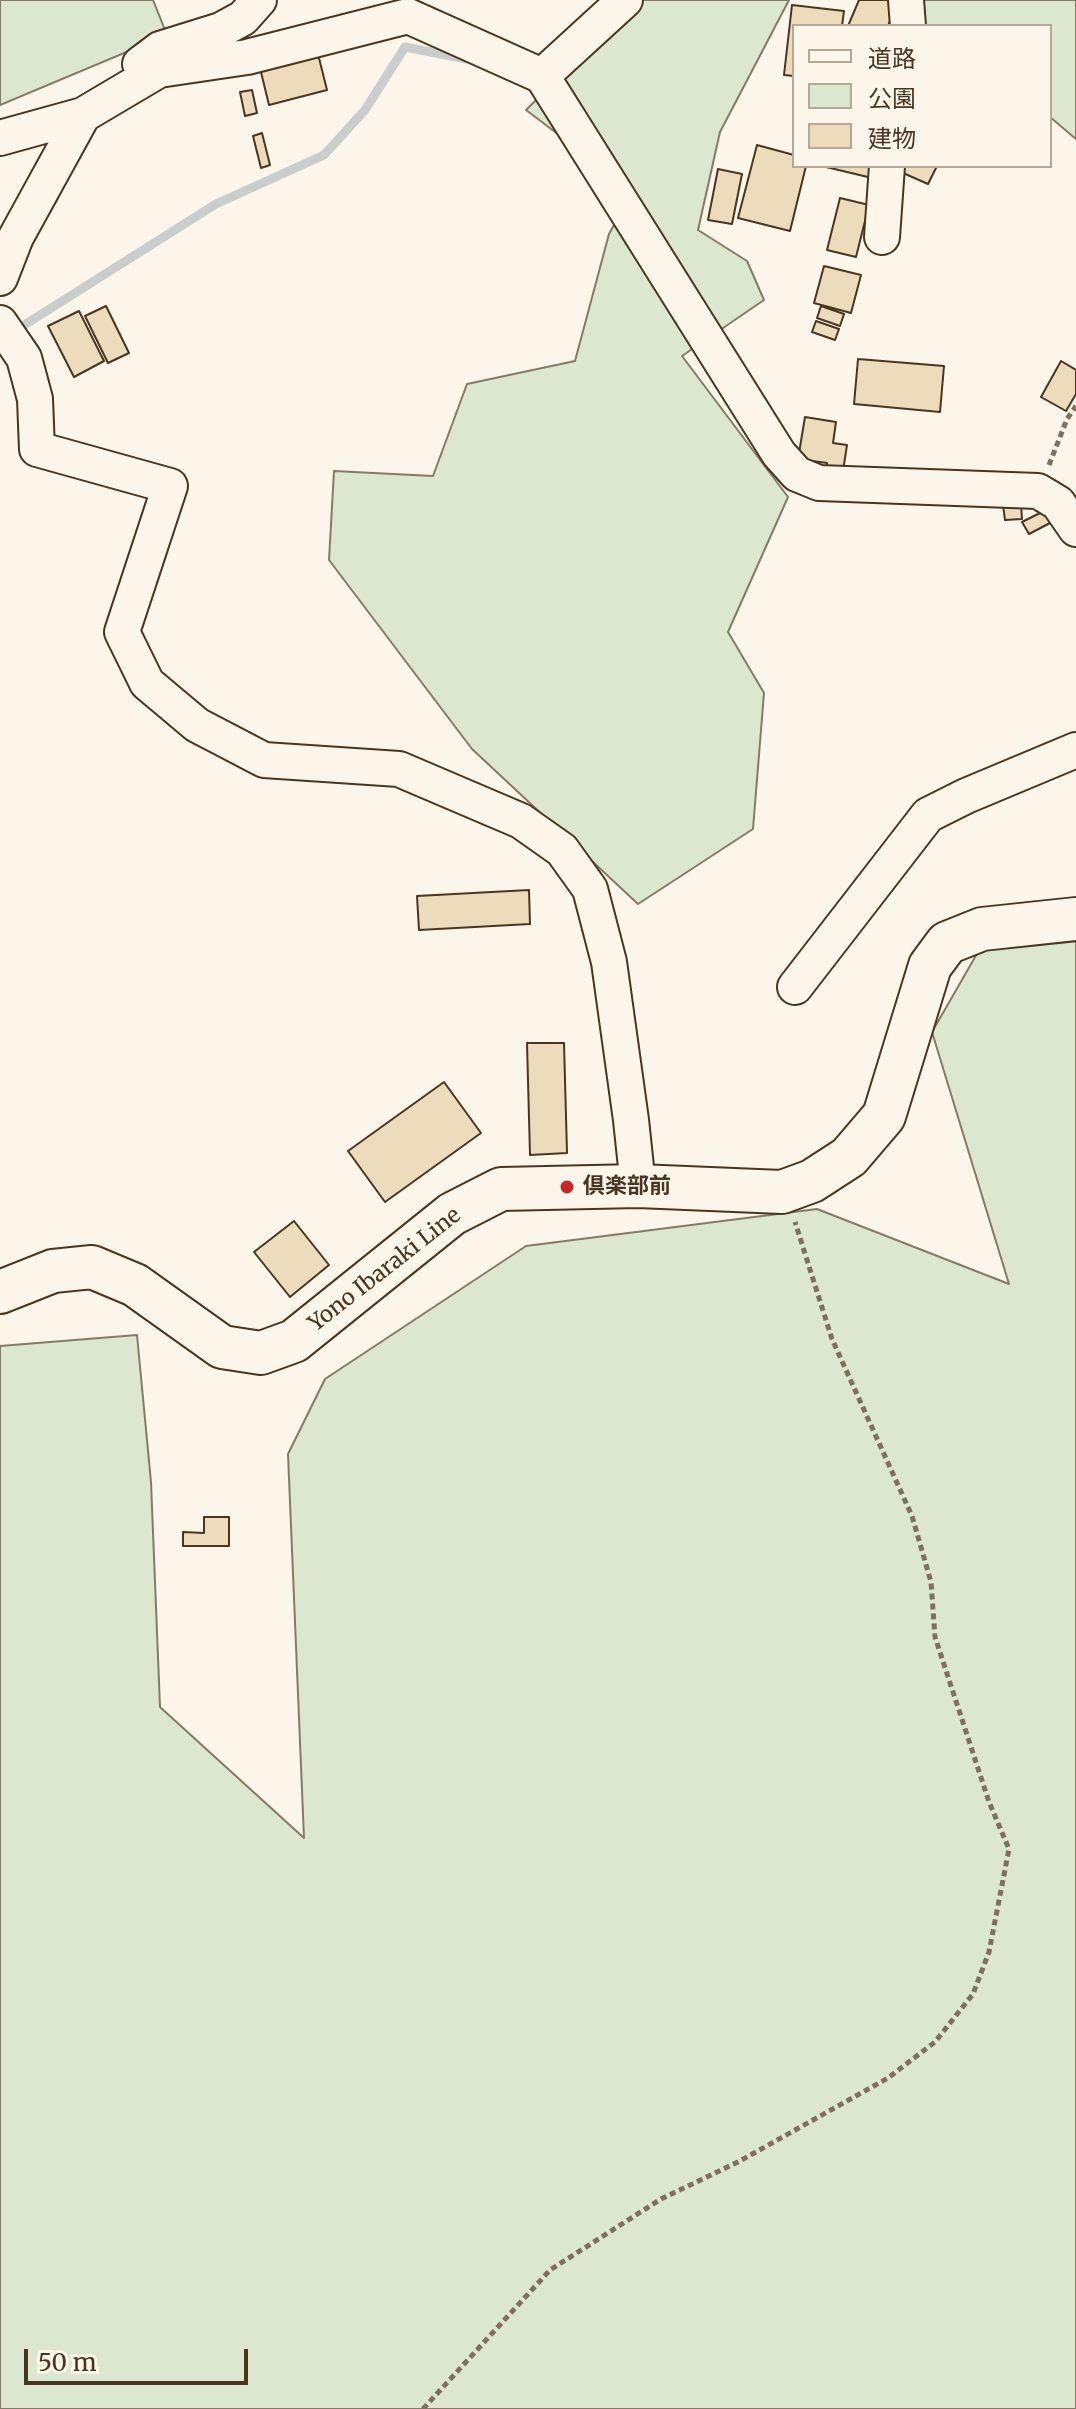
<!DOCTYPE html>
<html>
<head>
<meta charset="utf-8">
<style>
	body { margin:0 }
	#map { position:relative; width:1076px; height:2409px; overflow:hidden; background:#fbf6e9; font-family:Merriweather,"Noto Sans JP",serif }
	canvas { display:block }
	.legend { position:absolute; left:792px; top:24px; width:260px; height:144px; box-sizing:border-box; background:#fbf6e9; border:2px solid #b4a999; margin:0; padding:10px 14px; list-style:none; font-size:24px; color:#4a3520 }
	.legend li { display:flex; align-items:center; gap:16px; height:40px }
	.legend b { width:40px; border:2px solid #b4a999 }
	.scale { position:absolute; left:24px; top:2349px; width:224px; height:36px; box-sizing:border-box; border:4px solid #4a3520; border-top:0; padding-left:10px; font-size:24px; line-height:28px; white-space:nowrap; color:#4a3520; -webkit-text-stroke:6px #fbf6e9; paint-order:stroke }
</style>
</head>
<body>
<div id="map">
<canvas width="1076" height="2409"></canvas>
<ul class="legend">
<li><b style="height:10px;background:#fbf6e9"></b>道路</li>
<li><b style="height:22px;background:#dce7d0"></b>公園</li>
<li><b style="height:22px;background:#ecdcbc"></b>建物</li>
</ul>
<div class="scale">50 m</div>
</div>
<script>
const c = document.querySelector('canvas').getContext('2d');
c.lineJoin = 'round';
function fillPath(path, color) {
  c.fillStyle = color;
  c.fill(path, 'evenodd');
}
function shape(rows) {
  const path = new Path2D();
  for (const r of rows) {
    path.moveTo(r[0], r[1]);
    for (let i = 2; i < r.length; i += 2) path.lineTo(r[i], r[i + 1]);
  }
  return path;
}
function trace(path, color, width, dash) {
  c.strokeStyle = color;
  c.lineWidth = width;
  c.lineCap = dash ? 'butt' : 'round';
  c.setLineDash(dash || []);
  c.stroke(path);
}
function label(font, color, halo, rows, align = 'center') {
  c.font = font + ' Merriweather,"Noto Sans JP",serif';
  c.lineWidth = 6;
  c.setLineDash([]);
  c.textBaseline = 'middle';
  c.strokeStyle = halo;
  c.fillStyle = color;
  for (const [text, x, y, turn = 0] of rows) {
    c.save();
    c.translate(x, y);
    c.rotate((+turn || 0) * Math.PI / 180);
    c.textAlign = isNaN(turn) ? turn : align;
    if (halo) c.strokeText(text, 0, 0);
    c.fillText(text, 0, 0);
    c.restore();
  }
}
const green = shape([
	[0,0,153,0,167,35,0,105,0,0],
	[637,0,789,0,720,132,698,230,747,261,764,300,682,356,788,497,728,632,764,693,753,829,638,904,472,749,329,560,334,471,433,476,467,384,575,361,609,234,633,191,526,110,637,0],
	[918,0,1076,0,1076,139,1050,117,1050,26,925,26,918,0],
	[1076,930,1076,2409,0,2409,0,1346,137,1335,151,1482,160,1707,304,1838,288,1454,325,1379,526,1246,817,1209,1009,1284,932,1032,982,945,1076,930]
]);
const stream = shape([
	[11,329,18,329,216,204,324,155,365,110,405,47,466,59]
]);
const building = shape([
	[859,0,898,0,888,26,848,26,859,0],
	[792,5,844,11,842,26,794,26,794,76,784,75,792,5],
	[318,54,327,90,269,105,260,68,318,54],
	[252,90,257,113,245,116,240,92,252,90],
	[262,133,270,165,261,168,253,136,262,133],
	[757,145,794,155,794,166,806,166,790,231,738,218,757,145],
	[822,166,875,166,872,178,822,166],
	[895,166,937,166,928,184,894,169,895,166],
	[718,169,742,174,732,224,708,220,718,169],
	[840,198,869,205,856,257,827,250,840,198],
	[824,266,861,275,851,313,814,303,824,266],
	[106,306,129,353,108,363,85,316,106,306],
	[821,306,844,314,840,326,817,318,821,306],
	[79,311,104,361,74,377,48,326,79,311],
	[816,321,839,329,835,340,812,332,816,321],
	[858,359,944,366,940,412,854,404,858,359],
	[1061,361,1076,370,1076,394,1066,411,1041,397,1061,361],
	[805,417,836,422,833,443,847,445,843,471,827,469,827,463,798,459,805,417],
	[1021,504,1022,519,1005,520,1003,505,1021,504],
	[1044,511,1050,523,1029,534,1022,522,1044,511],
	[529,890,530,924,419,930,417,896,529,890],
	[527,1043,564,1043,567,1153,530,1155,527,1043],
	[444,1082,481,1133,385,1202,348,1151,444,1082],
	[294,1221,329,1265,290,1297,254,1252,294,1221],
	[204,1517,229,1517,229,1546,183,1546,183,1532,204,1533,204,1517]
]);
const path = shape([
	[1049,465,1067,419,1076,406],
	[423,2409,550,2270,661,2199,738,2162,888,2078,935,2042,973,1994,989,1952,1009,1849,989,1802,935,1637,931,1582,912,1516,832,1339,795,1222]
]);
const minor = shape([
	[906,0,908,26],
	[140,64,160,49,221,30,243,18,259,0],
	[542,76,779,454,797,474,819,483,1038,491,1058,503,1076,529],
	[0,138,83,115,159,70,247,57,408,16,542,76,625,0],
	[882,237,887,166],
	[0,278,16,237,83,115],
	[0,323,24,358,35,399,37,449,170,486,122,632,147,683,197,725,264,760,399,769,521,821,562,850,590,889,609,962,631,1120,638,1186],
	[795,987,928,815,966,796,1076,750]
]);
const major = shape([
	[0,1292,53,1271,92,1267,135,1285,222,1347,261,1353,294,1341,452,1214,501,1189,638,1186,782,1192,812,1181,849,1157,884,1116,930,966,947,943,982,929,1076,919]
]);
const markers = [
	[567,1187,8,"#c62828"]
];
const poiNames = [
	["倶楽部前",583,1187]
];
const streetNames = [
	["Yono Ibaraki Line",385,1270,-38]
];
fillPath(green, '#dce7d0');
trace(green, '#887966', 2);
trace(stream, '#c9cecd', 9);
fillPath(building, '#ecdcbc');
trace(building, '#4a3520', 2);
trace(minor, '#4a3520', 38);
trace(major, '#4a3520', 46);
trace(path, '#7f6f5c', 5, [6, 4]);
trace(minor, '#fbf6e9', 34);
trace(major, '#fbf6e9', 42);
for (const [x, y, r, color] of markers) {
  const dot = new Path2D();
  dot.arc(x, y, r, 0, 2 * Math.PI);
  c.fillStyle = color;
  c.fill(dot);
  trace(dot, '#fbf6e9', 3);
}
label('bold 22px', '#4a3520', '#fbf6e9', poiNames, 'left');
label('22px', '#4a3520', '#fbf6e9', streetNames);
</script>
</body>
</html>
